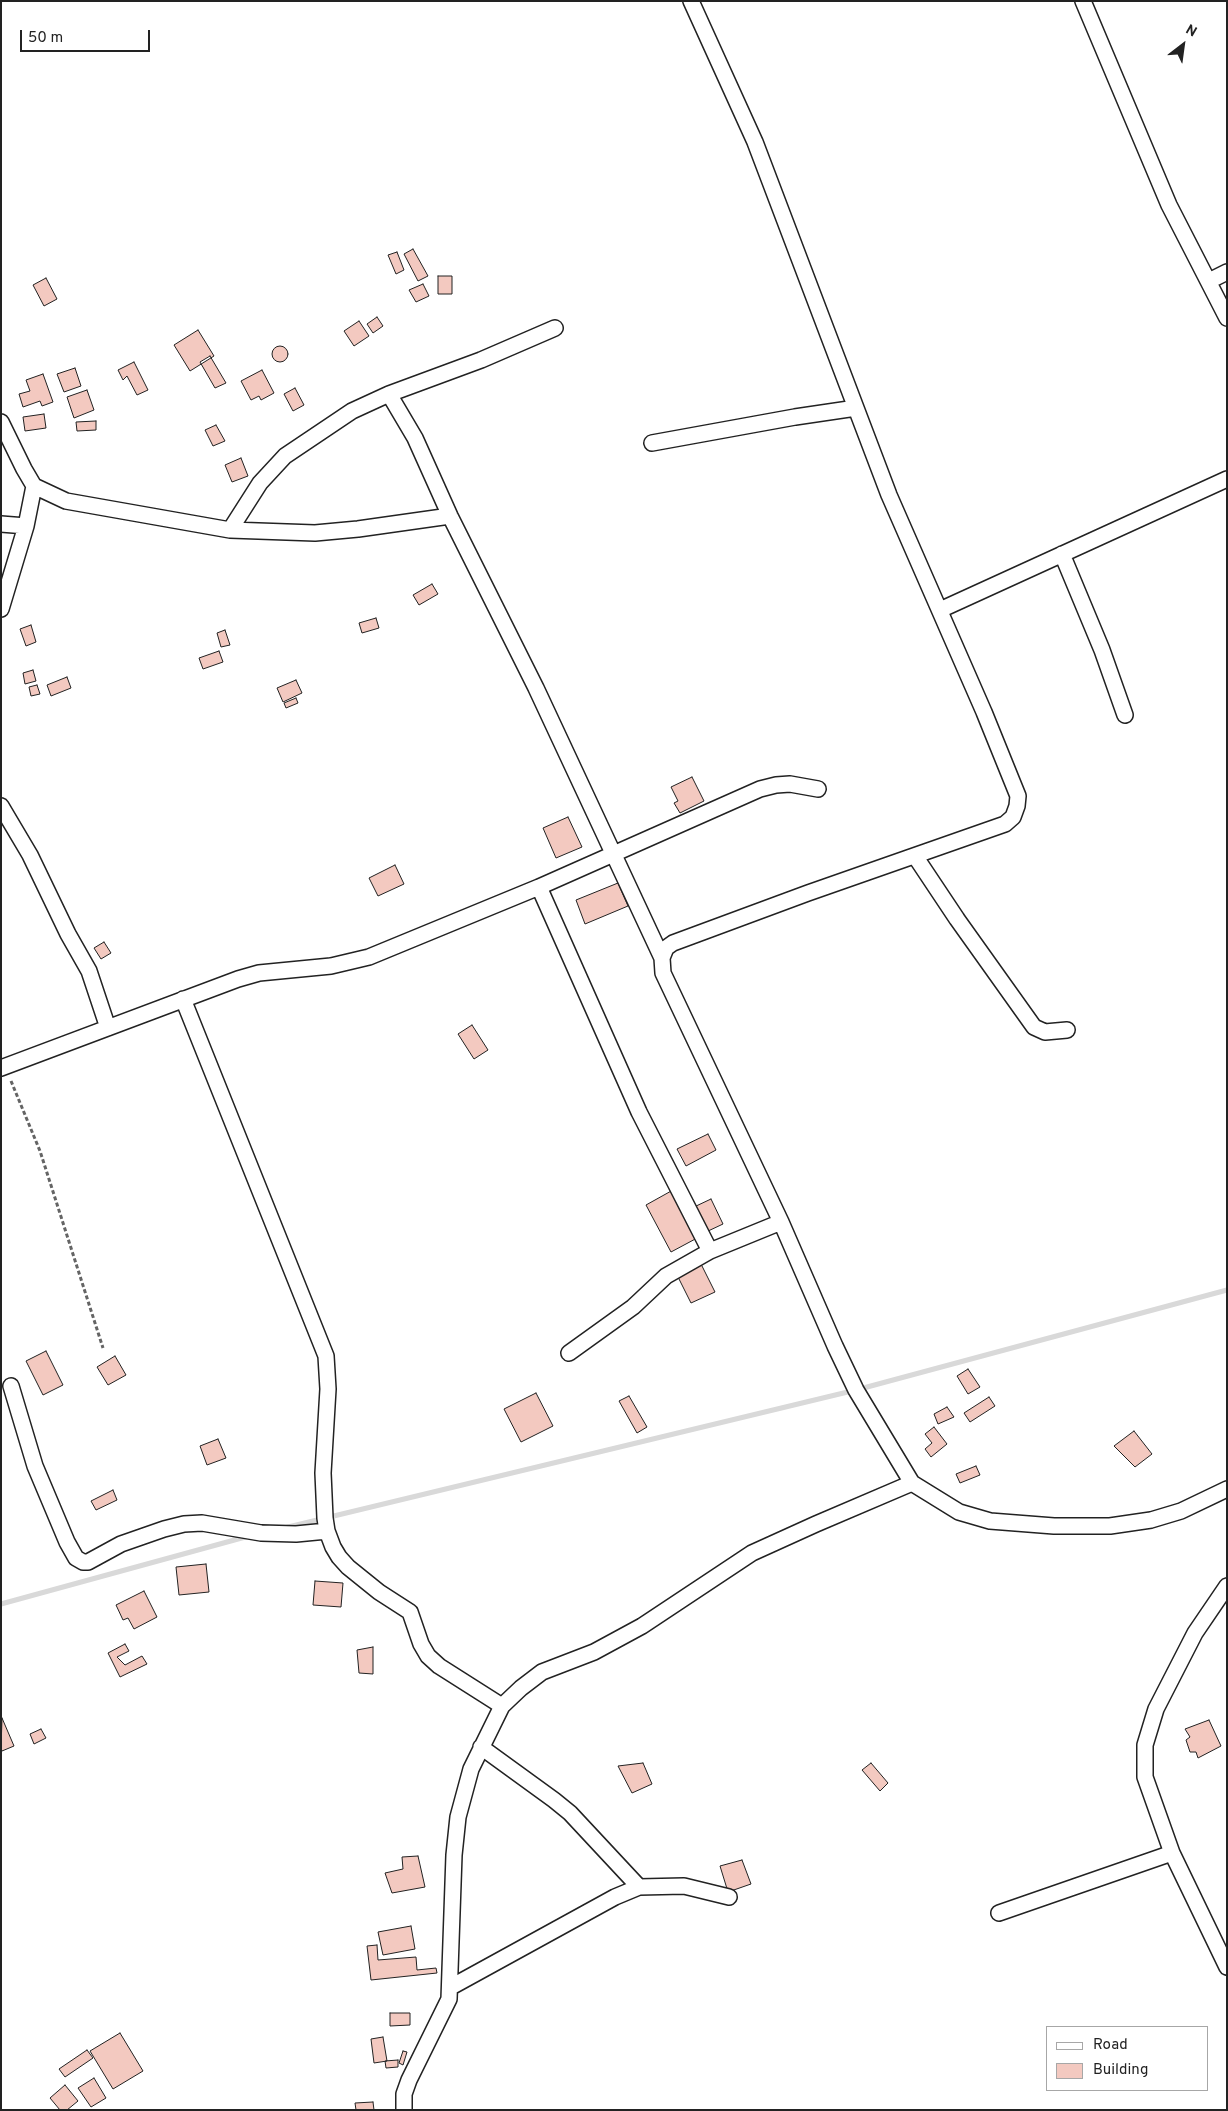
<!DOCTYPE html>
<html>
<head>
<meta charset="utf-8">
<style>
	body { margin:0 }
	#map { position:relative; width:1228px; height:2111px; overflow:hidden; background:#fff; font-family:Overpass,sans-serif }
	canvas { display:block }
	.frame { position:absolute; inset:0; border:2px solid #222; pointer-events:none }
	.legend { position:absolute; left:1046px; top:2026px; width:162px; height:65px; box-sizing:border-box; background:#fff; border:1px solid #a7a7a7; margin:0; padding:6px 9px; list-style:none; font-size:15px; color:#222 }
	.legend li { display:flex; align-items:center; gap:10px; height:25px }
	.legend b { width:25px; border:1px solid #a7a7a7 }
	.north { position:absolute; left:1158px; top:20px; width:50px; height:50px; -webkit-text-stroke:4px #fff; paint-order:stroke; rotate:30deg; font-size:14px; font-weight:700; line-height:20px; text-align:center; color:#222 }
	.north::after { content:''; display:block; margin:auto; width:18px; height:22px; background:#222; clip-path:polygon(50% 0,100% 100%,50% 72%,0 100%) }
	.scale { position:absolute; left:20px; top:30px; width:130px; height:22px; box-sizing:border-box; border:2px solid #222; border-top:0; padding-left:6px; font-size:15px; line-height:18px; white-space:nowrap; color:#222; -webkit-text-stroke:4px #fff; paint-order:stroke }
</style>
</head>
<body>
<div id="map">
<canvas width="1228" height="2111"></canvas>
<div class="frame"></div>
<ul class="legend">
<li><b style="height:6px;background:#fff"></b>Road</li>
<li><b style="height:14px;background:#f3c9c0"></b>Building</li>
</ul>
<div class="north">N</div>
<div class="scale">50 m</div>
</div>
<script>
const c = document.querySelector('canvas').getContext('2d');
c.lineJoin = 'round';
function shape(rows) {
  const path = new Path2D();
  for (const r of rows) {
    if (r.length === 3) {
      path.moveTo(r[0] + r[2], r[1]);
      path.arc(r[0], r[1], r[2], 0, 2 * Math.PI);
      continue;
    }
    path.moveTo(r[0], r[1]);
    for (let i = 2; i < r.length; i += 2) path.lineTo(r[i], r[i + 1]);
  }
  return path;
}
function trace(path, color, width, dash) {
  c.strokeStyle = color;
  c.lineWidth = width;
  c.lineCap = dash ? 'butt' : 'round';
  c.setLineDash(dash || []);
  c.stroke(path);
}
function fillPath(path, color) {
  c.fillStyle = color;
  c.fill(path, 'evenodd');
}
const stream = shape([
	[284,1528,856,1390,1227,1290],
	[1,1604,249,1536]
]);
const building = shape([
	[413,249,428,276,418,281,404,254,413,249],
	[397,252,404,270,396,274,388,255,397,252],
	[438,276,452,276,452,294,438,294,438,276],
	[46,278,57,299,44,306,33,285,46,278],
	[423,284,429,296,416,302,409,290,423,284],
	[377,317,383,326,373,333,367,324,377,317],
	[359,321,369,336,354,346,344,331,359,321],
	[198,330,214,356,190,371,174,345,198,330],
	[280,354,8],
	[210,356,226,383,215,388,200,362,210,356],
	[134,362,148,390,137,395,127,376,123,380,118,370,134,362],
	[75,368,81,386,64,392,57,374,75,368],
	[262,370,274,393,261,400,259,396,251,400,241,381,262,370],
	[43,374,53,402,42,406,40,401,23,407,19,394,30,391,26,380,43,374],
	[295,388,304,405,293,411,284,394,295,388],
	[87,390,94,410,74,418,67,397,87,390],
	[44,414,46,428,25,431,23,417,44,414],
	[96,421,96,430,77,431,76,422,96,421],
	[216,425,225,441,213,446,205,430,216,425],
	[241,458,248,476,232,482,225,465,241,458],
	[432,584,438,594,419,605,413,595,432,584],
	[376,618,379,628,362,633,359,623,376,618],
	[31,625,36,642,26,646,20,629,31,625],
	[225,630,230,645,221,647,217,633,225,630],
	[219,651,223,662,203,669,199,658,219,651],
	[33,670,36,681,25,684,23,673,33,670],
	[67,677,71,688,51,696,47,685,67,677],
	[296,680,302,693,283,702,277,688,296,680],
	[37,685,40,694,31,696,29,687,37,685],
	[296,698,298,703,286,708,284,703,296,698],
	[692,777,704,801,680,813,674,803,678,801,671,787,692,777],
	[568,817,582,847,556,858,543,828,568,817],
	[395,865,404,884,378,896,369,878,395,865],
	[618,883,628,906,585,924,576,900,618,883],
	[104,942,111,953,101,959,94,948,104,942],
	[472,1025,488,1050,474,1059,458,1034,472,1025],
	[708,1134,716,1150,686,1166,677,1149,708,1134],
	[673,1190,699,1237,671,1252,646,1205,673,1190],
	[711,1199,723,1224,706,1232,694,1207,711,1199],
	[701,1264,715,1292,691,1303,677,1275,701,1264],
	[46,1351,63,1385,43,1395,26,1361,46,1351],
	[115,1356,126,1375,108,1385,97,1367,115,1356],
	[968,1369,980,1387,968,1394,957,1376,968,1369],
	[536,1393,553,1426,521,1442,504,1409,536,1393],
	[629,1396,647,1427,637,1433,619,1401,629,1396],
	[989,1397,995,1406,970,1422,964,1413,989,1397],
	[947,1407,954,1417,938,1424,934,1414,947,1407],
	[934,1427,947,1444,931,1457,925,1449,932,1443,925,1434,934,1427],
	[1134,1431,1152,1454,1135,1467,1114,1446,1134,1431],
	[218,1439,226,1458,207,1465,200,1446,218,1439],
	[976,1466,980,1475,960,1483,956,1474,976,1466],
	[113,1490,117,1500,96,1510,91,1501,113,1490],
	[206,1564,209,1592,179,1595,176,1567,206,1564],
	[315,1581,343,1583,341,1607,313,1605,315,1581],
	[144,1591,157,1617,134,1629,128,1618,123,1620,116,1605,144,1591],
	[125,1644,129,1651,117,1657,125,1665,142,1656,147,1664,120,1677,108,1653,125,1644],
	[373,1647,373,1674,359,1673,357,1650,373,1647],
	[2,1718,14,1746,2,1751,1,1749,2,1718],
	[1209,1720,1221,1746,1198,1758,1196,1752,1190,1752,1186,1740,1190,1737,1185,1729,1209,1720],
	[41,1729,46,1738,34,1744,30,1734,41,1729],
	[643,1763,652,1784,632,1793,618,1766,643,1763],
	[871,1763,888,1783,880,1791,862,1770,871,1763],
	[418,1856,425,1887,392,1893,385,1873,403,1869,402,1857,418,1856],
	[742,1860,751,1884,728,1892,720,1866,742,1860],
	[411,1926,415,1949,383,1955,378,1932,411,1926],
	[377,1945,378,1960,416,1957,417,1970,436,1968,437,1973,371,1980,367,1946,377,1945],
	[390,2013,410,2013,410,2025,390,2026,390,2013],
	[120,2033,143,2071,113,2089,90,2051,120,2033],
	[383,2037,387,2061,374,2063,371,2039,383,2037],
	[87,2050,93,2058,65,2077,59,2069,87,2050],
	[403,2051,407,2052,403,2065,399,2063,403,2051],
	[398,2060,398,2067,386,2068,385,2061,398,2060],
	[94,2078,106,2098,91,2107,78,2088,94,2078],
	[65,2085,78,2101,67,2110,60,2110,50,2098,65,2085],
	[373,2102,374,2110,356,2110,355,2103,373,2102]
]);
const path = shape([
	[11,1081,40,1151,103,1348]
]);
const minor = shape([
	[691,1,755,142,889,495,984,712,1018,796,1017,806,1013,817,1005,824,808,893,673,943,666,948,662,958,663,973,781,1222,835,1346,856,1390,912,1483,959,1512,990,1521,1054,1526,1110,1526,1151,1520,1181,1511,1227,1489],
	[1083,1,1169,205,1227,318],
	[1209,281,1227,272],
	[389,394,415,438,450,516,536,688,662,958],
	[1,422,24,469,34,486,66,501,230,530,315,533,358,529,450,516],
	[652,443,795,417,856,408],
	[1,524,26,526],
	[230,530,260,483,285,456,352,411,389,394,481,360,555,328],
	[1062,554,1102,650,1125,715],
	[1,609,26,526,34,486],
	[940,610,1227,479],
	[1,806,30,855,68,934,89,971,108,1028],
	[915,856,957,919,1034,1027,1045,1032,1067,1030],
	[539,887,639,1112,710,1251],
	[183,999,326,1356,328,1389,323,1473,325,1518,327,1531,333,1547,339,1557,348,1567,379,1592,410,1612,421,1644,428,1656,439,1666,502,1706],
	[1,1068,238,979,259,973,331,966,369,957,539,887,760,789,776,785,790,784,818,789],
	[569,1353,633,1307,666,1276,710,1251,781,1222],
	[11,1386,35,1466,67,1542,76,1558,83,1562,88,1562,121,1544,164,1529,184,1524,202,1523,261,1533,296,1534,327,1531],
	[1227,1586,1195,1633,1156,1709,1145,1745,1145,1777,1172,1853,1227,1967],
	[481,1747,554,1800,570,1813,639,1887],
	[999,1913,1172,1853],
	[451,1987,615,1897,639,1887,684,1886,729,1897],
	[404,2110,404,2094,409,2080,449,1999,454,1855,458,1817,471,1769,502,1706,521,1688,542,1672,594,1652,642,1626,752,1553,816,1524,912,1483]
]);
trace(stream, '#d9d9d9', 5);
fillPath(building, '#f3c9c0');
trace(building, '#222', 1);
trace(minor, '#222', 18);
trace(path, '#646464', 3, [4, 2.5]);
trace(minor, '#fff', 15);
</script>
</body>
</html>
